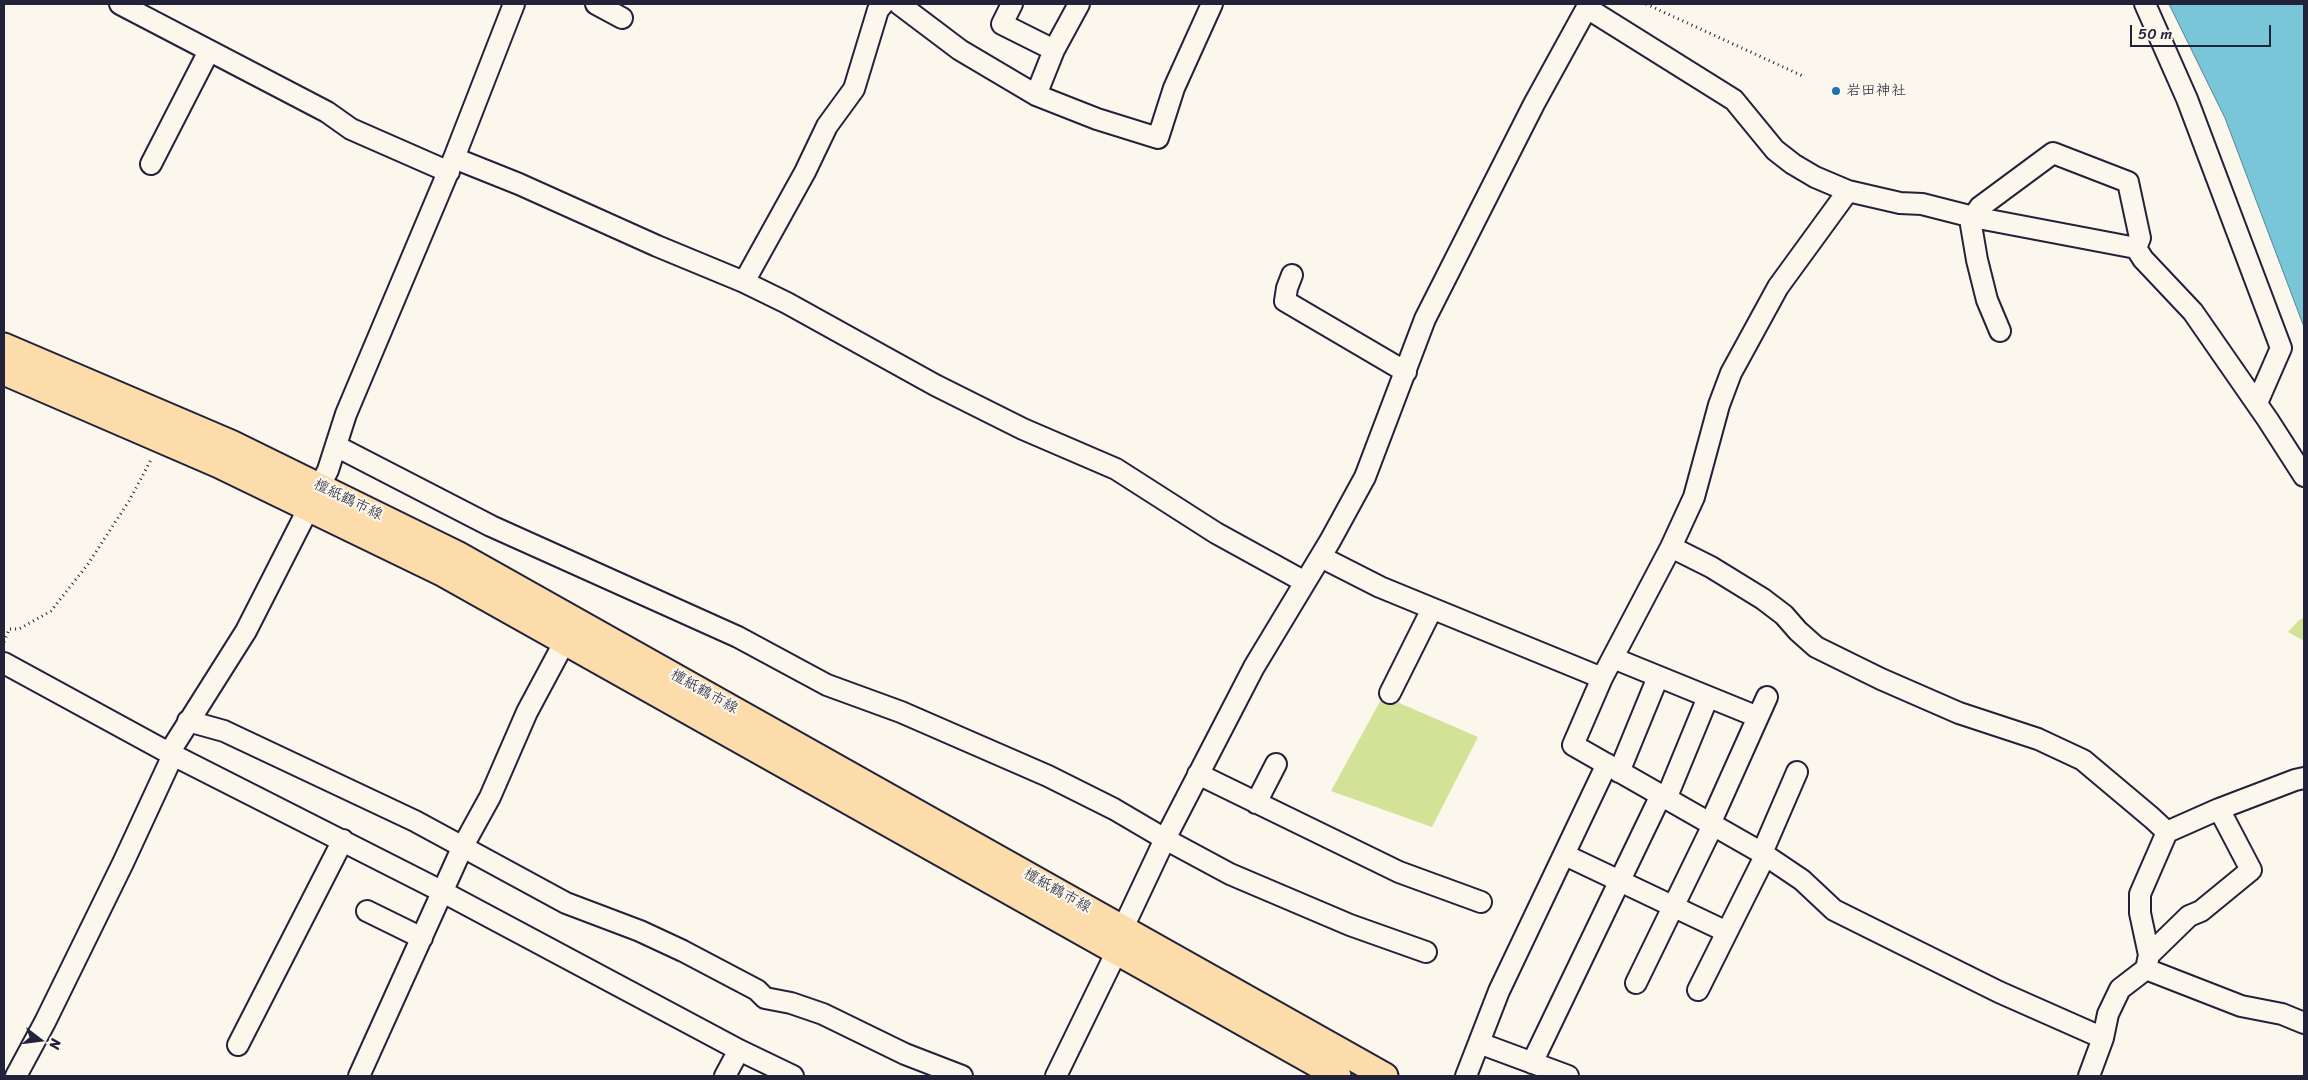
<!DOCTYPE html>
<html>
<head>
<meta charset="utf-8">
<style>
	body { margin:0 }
	#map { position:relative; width:2308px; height:1080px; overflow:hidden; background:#fbf7ec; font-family:Sriracha,sans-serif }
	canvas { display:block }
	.frame { position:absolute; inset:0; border:5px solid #22223b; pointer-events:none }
	.north { position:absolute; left:15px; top:1015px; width:50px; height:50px; -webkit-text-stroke:4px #fbf7ec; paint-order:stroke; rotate:105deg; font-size:14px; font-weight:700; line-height:20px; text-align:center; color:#22223b }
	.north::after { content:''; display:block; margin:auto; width:18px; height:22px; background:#22223b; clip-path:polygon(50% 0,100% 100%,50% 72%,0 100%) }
	.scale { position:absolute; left:2130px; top:25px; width:141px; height:22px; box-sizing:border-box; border:2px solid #22223b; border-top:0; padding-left:6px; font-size:15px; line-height:18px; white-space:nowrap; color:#22223b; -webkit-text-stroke:4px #fbf7ec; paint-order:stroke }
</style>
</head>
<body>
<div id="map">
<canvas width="2308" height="1080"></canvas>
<div class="frame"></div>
<div class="north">N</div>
<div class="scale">50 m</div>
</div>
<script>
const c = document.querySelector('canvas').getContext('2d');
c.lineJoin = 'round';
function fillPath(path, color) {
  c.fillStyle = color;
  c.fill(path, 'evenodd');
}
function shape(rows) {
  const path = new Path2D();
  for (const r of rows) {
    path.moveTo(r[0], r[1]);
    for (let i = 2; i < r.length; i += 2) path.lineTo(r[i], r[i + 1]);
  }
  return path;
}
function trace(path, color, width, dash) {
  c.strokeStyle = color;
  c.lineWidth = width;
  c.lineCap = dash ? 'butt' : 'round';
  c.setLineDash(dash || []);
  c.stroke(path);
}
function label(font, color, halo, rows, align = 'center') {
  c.font = font + ' Sriracha,"Klee One",sans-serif';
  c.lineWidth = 4.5;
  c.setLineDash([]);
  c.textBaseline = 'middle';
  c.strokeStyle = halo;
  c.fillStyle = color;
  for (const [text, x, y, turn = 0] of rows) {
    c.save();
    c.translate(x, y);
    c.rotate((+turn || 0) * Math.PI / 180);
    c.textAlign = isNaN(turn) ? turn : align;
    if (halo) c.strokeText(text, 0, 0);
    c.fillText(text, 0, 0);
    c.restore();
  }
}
const green = shape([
	[2304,618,2304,641,2288,632,2299,620],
	[1383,696,1478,737,1432,827,1331,791]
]);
const water = shape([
	[2169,4,2304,4,2304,327,2225,118,2169,4]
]);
const path = shape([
	[1646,4,1805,77],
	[4,642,9,629,19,629,51,611,88,564,129,501,152,458]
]);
const minor = shape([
	[120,4,327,112,351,129,449,172],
	[596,4,622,18],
	[899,4,960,50,1036,95,1097,119,1158,138,1174,88,1212,4],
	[1012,4,1002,24,1054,50],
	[2145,4,2187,99,2281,348,2257,403],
	[1587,8,1734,100,1775,150,1793,164,1815,177,1848,191,1900,203,1922,204,1973,217,2136,248,2143,259,2193,312,2268,420,2304,476],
	[1036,95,1054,50,1079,4],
	[454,158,519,184,657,246,744,282,787,303,935,385,1023,429,1116,469,1216,533,1305,582],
	[151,164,209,51],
	[1292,275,1287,288,1285,301,1406,372],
	[744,282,805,172,827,126,854,89,878,10,883,4],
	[2000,331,1987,300,1977,260,1971,225,1973,217,1980,207,2053,153,2128,182,2140,238,2136,248],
	[336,446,491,526,738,637,827,685,901,712,1048,776,1114,809,1165,839,1230,874,1350,925,1426,952],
	[1671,547,1711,567,1763,599,1784,615,1798,631,1816,647,1881,679,1959,713,2038,739,2083,760,2152,818,2167,832],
	[1321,557,1380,587,1602,678,1671,547,1694,497,1719,405,1731,373,1778,287,1848,191],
	[1613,658,1758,717],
	[4,663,169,753,443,892,739,1050,793,1076],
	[1602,678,1573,745,1762,853,1802,880,1834,910,1999,992,2103,1038],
	[1390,693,1432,609],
	[188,721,224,731,415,821,566,903,640,931,683,951,757,990,765,998,791,1003,823,1014,905,1054,962,1076],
	[169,753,246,631,328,470,346,414,454,158,514,4],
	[1619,772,1658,677],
	[1198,774,1399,872,1481,902],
	[1666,799,1708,697],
	[1256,803,1276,764],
	[1710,824,1767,697],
	[1762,853,1797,772],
	[1565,855,1727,932],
	[367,911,422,938],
	[2149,955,2189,916,2201,911,2251,870,2219,809],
	[2146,969,2241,1006,2282,1014,2304,1023],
	[1636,983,1713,825],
	[1698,990,1765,856],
	[1479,1043,1568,1076],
	[238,1045,343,840],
	[1532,1063,1661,795],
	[16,1076,45,1022,123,863,173,755],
	[359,1076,463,846,490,797,527,712,565,641],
	[725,1076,739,1050],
	[1056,1076,1116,953,1123,928,1165,839,1254,667,1330,541,1365,477,1425,319,1534,104,1589,4],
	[1466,1076,1499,991,1607,764],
	[2089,1076,2103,1038,2108,1014,2120,989,2146,969,2149,955,2140,913,2140,894,2167,832,2219,809,2295,780,2304,778]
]);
const major = shape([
	[4,346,231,443,457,554,1385,1076],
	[4,372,219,465,444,574,1338,1076]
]);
const markers = [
	[1836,91,5,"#1f6fb2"]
];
const poiNames = [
	["岩田神社",1846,91]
];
const streetNames = [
	["檀紙鶴市線",348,500,26],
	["檀紙鶴市線",704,692,29],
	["檀紙鶴市線",1057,891,29]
];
fillPath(green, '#d3e296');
fillPath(water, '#79c6d8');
trace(water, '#568499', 1);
trace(minor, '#22223b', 24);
trace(major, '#22223b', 29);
trace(path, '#22223b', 3, [1, 4]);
trace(minor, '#fbf7ec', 20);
trace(major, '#fddcac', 25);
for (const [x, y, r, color] of markers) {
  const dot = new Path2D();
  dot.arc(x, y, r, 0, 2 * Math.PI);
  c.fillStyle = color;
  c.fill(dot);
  trace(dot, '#fbf7ec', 2);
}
label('15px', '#22223b', '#fbf7ec', poiNames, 'left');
label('15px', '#22223b', '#fbf7ec', streetNames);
</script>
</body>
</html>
